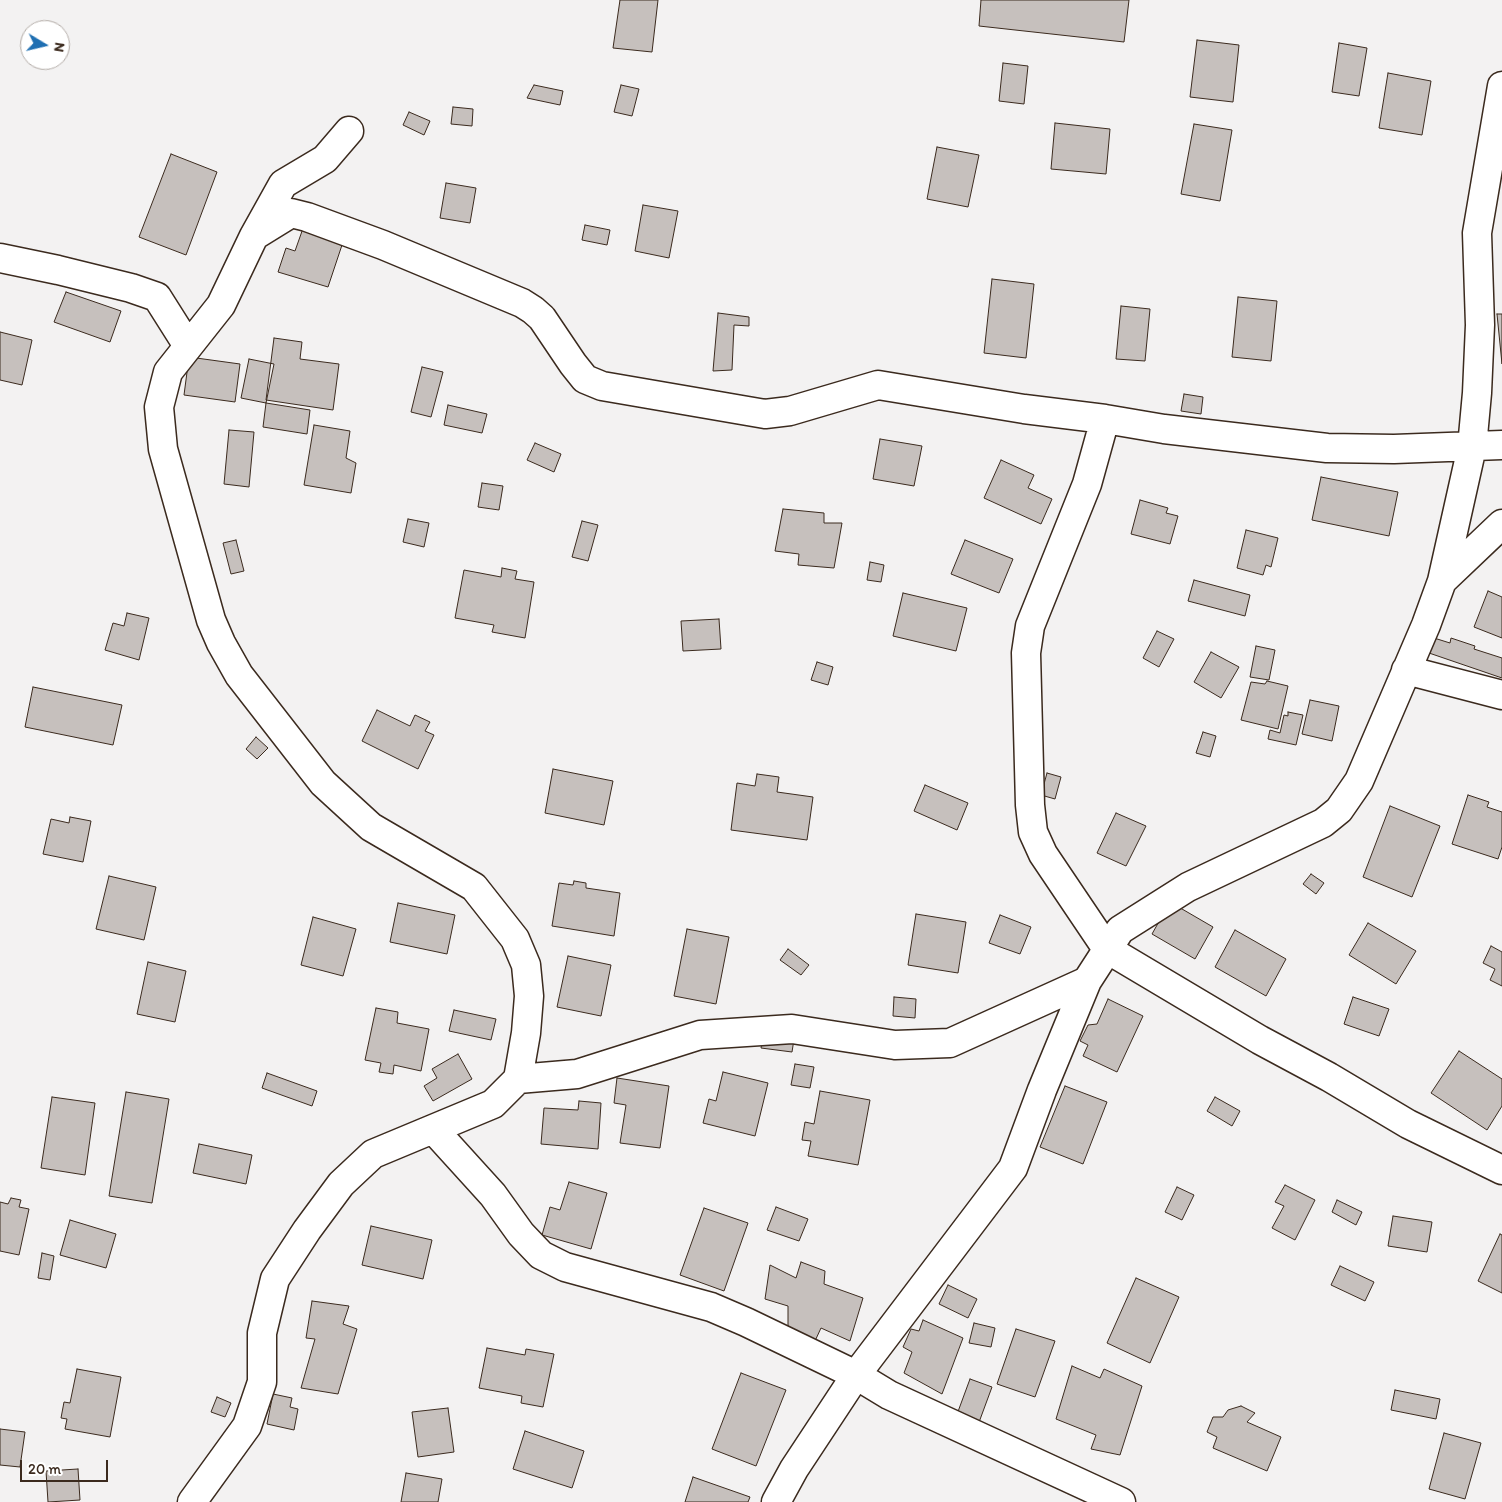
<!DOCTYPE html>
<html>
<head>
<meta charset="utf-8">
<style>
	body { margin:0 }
	#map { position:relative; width:1502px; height:1502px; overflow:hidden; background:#f3f2f2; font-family:Itim,sans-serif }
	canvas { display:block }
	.north { position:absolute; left:20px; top:20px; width:50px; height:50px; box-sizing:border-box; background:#fff; border:1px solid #b1aaa5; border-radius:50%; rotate:99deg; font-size:14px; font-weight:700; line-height:20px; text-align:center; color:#3b2a1e }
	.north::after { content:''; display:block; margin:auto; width:18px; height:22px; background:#1f6fb2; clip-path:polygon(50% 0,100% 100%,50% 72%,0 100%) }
	.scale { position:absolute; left:20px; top:1460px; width:88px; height:22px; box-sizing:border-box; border:2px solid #3b2a1e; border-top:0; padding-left:6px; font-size:15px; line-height:18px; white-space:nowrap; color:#3b2a1e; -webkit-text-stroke:4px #fff; paint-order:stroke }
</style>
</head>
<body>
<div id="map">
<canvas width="1502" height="1502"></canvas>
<div class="north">N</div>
<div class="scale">20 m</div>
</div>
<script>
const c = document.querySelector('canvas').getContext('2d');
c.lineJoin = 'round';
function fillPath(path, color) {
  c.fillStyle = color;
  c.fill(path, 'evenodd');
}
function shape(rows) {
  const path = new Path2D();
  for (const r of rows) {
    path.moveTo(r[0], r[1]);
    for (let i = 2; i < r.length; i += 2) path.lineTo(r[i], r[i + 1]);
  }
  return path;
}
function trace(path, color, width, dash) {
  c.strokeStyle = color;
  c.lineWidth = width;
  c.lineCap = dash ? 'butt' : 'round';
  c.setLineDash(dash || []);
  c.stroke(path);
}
const building = shape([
	[620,0,658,0,652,52,613,48,620,0],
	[981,0,1129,0,1124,42,979,26,981,0],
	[1197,40,1239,45,1233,102,1190,97,1197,40],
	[1339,43,1367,48,1359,96,1332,92,1339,43],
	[1003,63,1028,66,1024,104,999,101,1003,63],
	[1388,73,1431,81,1422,135,1379,128,1388,73],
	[534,85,563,91,560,105,527,98,534,85],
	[621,85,639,89,632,116,614,112,621,85],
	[453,107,473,109,472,126,451,124,453,107],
	[409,112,430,121,424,135,403,125,409,112],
	[1055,123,1110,129,1106,174,1051,169,1055,123],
	[1194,124,1232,130,1220,201,1181,194,1194,124],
	[937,147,979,155,968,207,927,199,937,147],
	[171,154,217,172,186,255,139,237,171,154],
	[446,183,476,188,470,223,440,218,446,183],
	[643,205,678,211,669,258,635,251,643,205],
	[307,217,347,230,328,287,278,272,286,248,295,251,307,217],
	[585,225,610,230,607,245,582,240,585,225],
	[992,279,1034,284,1026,358,984,353,992,279],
	[66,292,121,311,110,342,54,322,66,292],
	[1238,297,1277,301,1271,361,1232,357,1238,297],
	[1121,306,1150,309,1145,361,1116,359,1121,306],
	[718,313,749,317,749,326,734,325,732,370,713,371,718,313],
	[1497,314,1502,314,1502,364,1497,314],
	[0,332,32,340,22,385,0,380,0,332],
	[274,338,302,342,300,359,339,364,333,410,266,400,274,338],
	[189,357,240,364,235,402,184,395,189,357],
	[249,359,274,364,266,403,241,398,249,359],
	[422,367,443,372,431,417,411,412,422,367],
	[1184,394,1203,397,1201,414,1181,411,1184,394],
	[266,403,310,410,307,434,263,427,266,403],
	[448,405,487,414,482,433,444,425,448,405],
	[314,425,350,431,346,458,356,463,351,493,304,485,314,425],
	[229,430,254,432,249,487,224,484,229,430],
	[880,439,922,446,914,486,873,479,880,439],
	[535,443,561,454,554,472,527,460,535,443],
	[1001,460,1034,475,1028,488,1052,499,1041,524,984,498,1001,460],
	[1321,477,1398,492,1389,536,1312,520,1321,477],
	[482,483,503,486,499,510,478,507,482,483],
	[1140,500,1168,508,1166,513,1178,516,1170,544,1131,534,1140,500],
	[783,509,824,513,824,523,842,523,834,568,798,565,799,554,775,551,783,509],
	[408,519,429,523,424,547,403,542,408,519],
	[582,521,598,525,588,561,572,557,582,521],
	[1246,530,1278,538,1271,567,1266,565,1263,575,1237,568,1246,530],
	[236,540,244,571,231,574,223,543,236,540],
	[965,540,1013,559,999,593,951,574,965,540],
	[870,562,884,565,881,582,867,580,870,562],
	[502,568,517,571,515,579,534,582,525,638,492,632,494,625,455,618,464,570,501,577,502,568],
	[1194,580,1250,595,1245,616,1188,601,1194,580],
	[1488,591,1502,597,1502,638,1474,627,1488,591],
	[903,593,967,608,956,651,893,636,903,593],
	[127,613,149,618,139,660,105,650,113,623,124,626,127,613],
	[719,619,721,649,683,651,681,621,719,619],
	[1157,631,1174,639,1159,667,1143,658,1157,631],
	[1434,638,1450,643,1451,638,1475,646,1474,649,1502,658,1502,678,1429,653,1434,638],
	[1256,646,1275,650,1269,680,1250,677,1256,646],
	[1211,652,1239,667,1221,698,1194,682,1211,652],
	[817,662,833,667,828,685,811,680,817,662],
	[1267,681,1288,686,1278,729,1241,720,1251,682,1265,684,1267,681],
	[33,687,122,705,113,745,25,727,33,687],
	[1310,700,1339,706,1332,741,1302,734,1310,700],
	[377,710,410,726,415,715,430,722,425,731,434,735,418,769,362,741,377,710],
	[1288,712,1303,715,1296,745,1268,739,1270,730,1280,733,1284,715,1288,716,1288,712],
	[1203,732,1216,736,1210,757,1196,753,1203,732],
	[256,737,268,748,257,759,246,749,256,737],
	[553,769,613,781,604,825,545,813,553,769],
	[1047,773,1061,777,1055,799,1041,795,1047,773],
	[757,774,779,777,777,792,813,797,807,840,731,830,737,783,755,786,757,774],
	[925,785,968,803,957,830,914,811,925,785],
	[1468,795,1489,802,1487,807,1502,812,1502,847,1498,859,1452,844,1468,795],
	[1390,806,1440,826,1412,897,1363,877,1390,806],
	[1116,813,1146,826,1126,866,1097,853,1116,813],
	[70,817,91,821,83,862,43,854,51,819,69,823,70,817],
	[1311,874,1324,883,1316,894,1303,884,1311,874],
	[109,876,156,887,144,940,96,929,109,876],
	[574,881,586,883,586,888,620,893,614,936,552,926,559,883,573,885,574,881],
	[1170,902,1213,927,1195,959,1152,934,1170,902],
	[398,903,455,915,447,954,390,942,398,903],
	[916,914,966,922,958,973,908,965,916,914],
	[1000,915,1031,927,1020,954,989,943,1000,915],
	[313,917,356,929,343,976,301,965,313,917],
	[1368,923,1416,951,1396,984,1349,955,1368,923],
	[687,929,729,937,716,1004,674,996,687,929],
	[1235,930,1286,959,1266,996,1215,967,1235,930],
	[1491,946,1502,952,1502,986,1490,980,1495,969,1483,963,1491,946],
	[788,949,809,965,801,975,780,960,788,949],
	[568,956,611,965,601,1016,557,1007,568,956],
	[148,962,186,971,175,1022,137,1014,148,962],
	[894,997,916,999,915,1018,893,1016,894,997],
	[1353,997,1389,1009,1379,1036,1344,1024,1353,997],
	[1108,999,1143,1016,1117,1072,1083,1056,1088,1045,1080,1041,1088,1025,1097,1024,1108,999],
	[376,1008,398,1012,397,1023,429,1029,421,1071,394,1065,393,1074,379,1072,381,1063,365,1060,376,1008],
	[454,1010,496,1019,491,1040,449,1031,454,1010],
	[795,1033,792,1052,761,1048,763,1037,795,1033],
	[1459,1051,1502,1079,1502,1106,1487,1130,1431,1093,1459,1051],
	[458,1054,472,1079,433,1101,424,1086,437,1078,432,1069,458,1054],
	[795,1064,814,1067,810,1088,791,1085,795,1064],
	[723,1072,768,1083,755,1136,703,1123,709,1099,716,1101,723,1072],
	[267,1073,317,1091,312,1106,262,1088,267,1073],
	[617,1078,669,1086,660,1148,620,1143,626,1105,614,1103,617,1078],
	[1065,1086,1107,1102,1083,1164,1040,1147,1065,1086],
	[820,1091,870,1100,858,1165,808,1156,811,1141,802,1140,805,1122,814,1124,820,1091],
	[126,1092,169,1099,152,1203,109,1196,126,1092],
	[52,1097,95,1103,85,1175,41,1168,52,1097],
	[1215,1097,1240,1111,1232,1126,1207,1111,1215,1097],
	[579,1101,601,1103,598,1149,541,1144,544,1108,578,1110,579,1101],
	[199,1144,252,1155,246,1184,193,1173,199,1144],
	[569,1182,607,1193,591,1249,542,1235,550,1207,560,1210,569,1182],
	[1285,1185,1315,1200,1295,1240,1272,1228,1284,1206,1275,1202,1285,1185],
	[1177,1187,1194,1195,1182,1220,1165,1212,1177,1187],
	[11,1198,21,1200,19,1207,29,1209,19,1255,0,1251,0,1202,8,1204,11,1198],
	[1337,1200,1362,1212,1356,1225,1332,1212,1337,1200],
	[776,1207,808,1219,799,1241,767,1230,776,1207],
	[704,1208,748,1223,724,1291,680,1275,704,1208],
	[1393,1216,1432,1222,1427,1252,1388,1246,1393,1216],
	[70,1220,116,1234,106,1268,60,1255,70,1220],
	[371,1226,432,1240,423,1279,362,1265,371,1226],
	[1500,1234,1502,1235,1502,1293,1478,1281,1500,1234],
	[42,1253,54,1256,50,1280,38,1278,42,1253],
	[801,1262,825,1271,824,1284,863,1298,850,1341,821,1328,815,1341,788,1331,788,1306,765,1299,770,1265,796,1278,801,1262],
	[1340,1266,1374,1282,1365,1301,1331,1285,1340,1266],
	[1136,1278,1179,1297,1150,1363,1107,1343,1136,1278],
	[948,1285,977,1299,968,1318,939,1304,948,1285],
	[312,1301,349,1306,343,1324,357,1329,338,1394,301,1388,315,1339,306,1338,312,1301],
	[923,1320,963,1338,942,1394,904,1373,912,1352,903,1347,911,1329,919,1331,923,1320],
	[974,1323,995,1328,991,1347,969,1343,974,1323],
	[1016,1329,1055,1341,1035,1397,997,1384,1016,1329],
	[487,1348,525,1355,526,1349,554,1354,543,1407,521,1403,522,1396,479,1388,487,1348],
	[1072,1366,1100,1378,1104,1369,1142,1386,1120,1455,1091,1449,1096,1435,1056,1419,1072,1366],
	[77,1369,121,1377,110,1437,65,1429,67,1419,61,1418,64,1402,70,1403,77,1369],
	[741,1373,786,1390,756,1466,712,1449,741,1373],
	[970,1379,992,1387,978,1425,956,1417,970,1379],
	[1395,1390,1440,1399,1436,1419,1391,1410,1395,1390],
	[273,1394,292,1398,290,1407,298,1409,294,1430,267,1424,273,1394],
	[217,1397,231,1403,225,1417,211,1412,217,1397],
	[1241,1406,1255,1413,1247,1422,1281,1437,1267,1471,1213,1448,1217,1437,1207,1432,1213,1417,1223,1417,1228,1410,1241,1406],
	[448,1408,454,1452,418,1457,412,1412,448,1408],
	[0,1429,25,1432,20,1467,0,1465,0,1429],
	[525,1431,584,1451,572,1488,513,1469,525,1431],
	[1444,1433,1481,1443,1465,1499,1429,1489,1444,1433],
	[78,1469,80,1500,48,1502,46,1471,78,1469],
	[406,1473,442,1479,438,1502,401,1502,406,1473],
	[693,1477,750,1497,748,1502,685,1502,693,1477]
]);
const street = shape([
	[257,234,291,213,307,217,383,245,522,303,533,310,542,318,573,364,585,379,602,386,765,414,790,411,878,385,1024,409,1105,419,1164,429,1327,448,1394,449,1502,445],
	[0,258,58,270,131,288,157,297,188,346],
	[1105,419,1087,484,1030,626,1026,653,1030,805,1033,832,1043,854,1107,949,1260,1040,1329,1077,1408,1124,1502,1170],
	[1442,581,1502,524],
	[1406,670,1502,695],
	[518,1079,577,1074,700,1035,792,1029,895,1045,950,1043,1087,981],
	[434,1130,493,1195,521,1234,541,1255,565,1267,711,1307,746,1322,856,1375,889,1395,1121,1502],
	[192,1502,247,1426,262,1382,262,1333,275,1279,307,1230,341,1184,373,1154,493,1104,518,1079,526,1033,529,996,526,965,515,939,474,887,371,827,323,783,239,675,221,643,211,620,163,449,159,407,168,372,221,305,254,236,283,184,325,159,349,131],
	[776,1502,794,1469,856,1375,1013,1168,1042,1090,1087,981,1120,930,1188,887,1323,823,1339,810,1359,781,1426,625,1442,581,1472,447,1477,393,1480,325,1477,233,1502,86]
]);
fillPath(building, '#c6c0bd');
trace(building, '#3b2a1e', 1);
trace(street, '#3b2a1e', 31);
trace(street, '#fff', 28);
</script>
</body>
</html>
